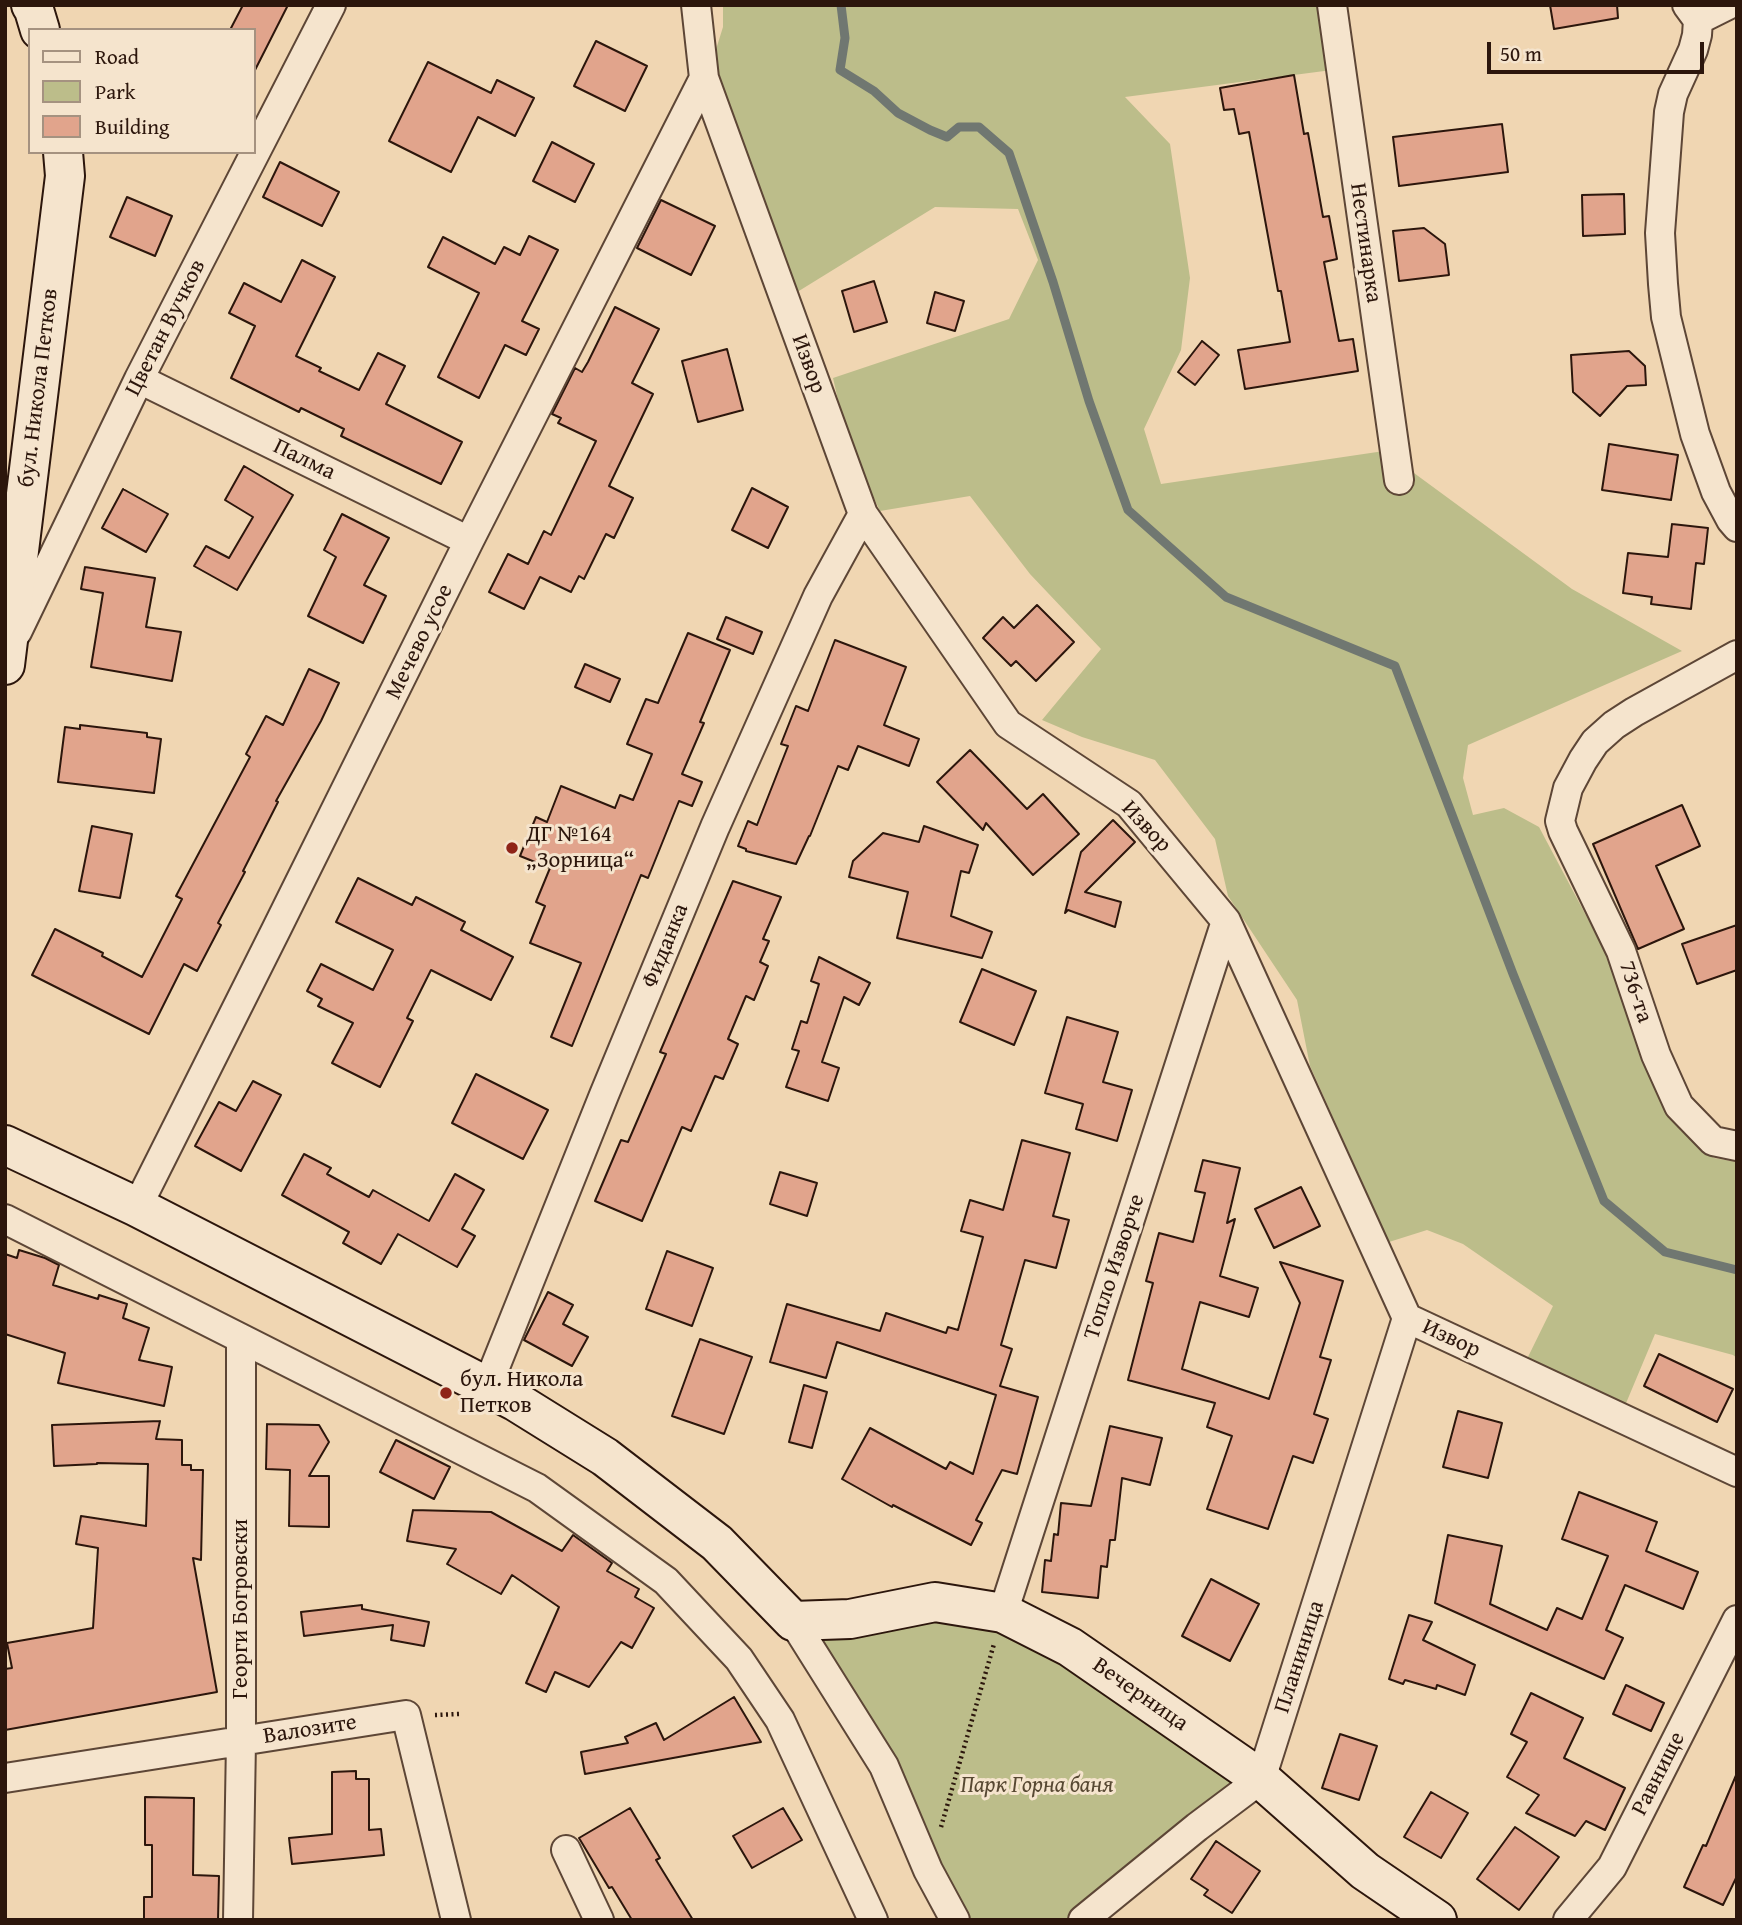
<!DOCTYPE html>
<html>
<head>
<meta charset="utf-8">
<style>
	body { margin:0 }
	#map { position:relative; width:1742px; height:1925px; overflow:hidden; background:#f0d6b2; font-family:"Gentium Book Plus",serif }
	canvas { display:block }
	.frame { position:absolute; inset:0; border:7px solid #2c160c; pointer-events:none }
	.legend { position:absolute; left:28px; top:28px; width:228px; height:126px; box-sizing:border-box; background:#f5e4cd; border:2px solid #a59280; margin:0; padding:9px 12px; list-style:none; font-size:21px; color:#2c160c }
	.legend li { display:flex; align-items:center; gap:14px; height:35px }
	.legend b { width:35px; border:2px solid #a59280 }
	.scale { position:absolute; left:1487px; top:42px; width:217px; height:32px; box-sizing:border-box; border:4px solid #2c160c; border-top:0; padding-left:9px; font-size:21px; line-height:24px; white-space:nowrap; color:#2c160c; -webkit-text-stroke:5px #f5e4cd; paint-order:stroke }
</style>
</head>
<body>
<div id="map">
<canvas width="1742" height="1925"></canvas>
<div class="frame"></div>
<ul class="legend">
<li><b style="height:9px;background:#f5e4cd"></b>Road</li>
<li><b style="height:19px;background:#bcbd8a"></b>Park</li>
<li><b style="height:19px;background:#e1a48c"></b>Building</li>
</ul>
<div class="scale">50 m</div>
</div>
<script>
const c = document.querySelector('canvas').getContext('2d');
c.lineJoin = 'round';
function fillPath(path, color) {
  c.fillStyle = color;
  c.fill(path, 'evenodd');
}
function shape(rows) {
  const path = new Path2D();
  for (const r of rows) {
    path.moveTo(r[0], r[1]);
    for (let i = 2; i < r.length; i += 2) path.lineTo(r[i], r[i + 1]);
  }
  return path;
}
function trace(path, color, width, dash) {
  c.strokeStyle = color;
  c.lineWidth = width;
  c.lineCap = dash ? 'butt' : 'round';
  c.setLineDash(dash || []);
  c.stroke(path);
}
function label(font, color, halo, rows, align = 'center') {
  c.font = font + ' "Gentium Book Plus",serif';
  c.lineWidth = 6;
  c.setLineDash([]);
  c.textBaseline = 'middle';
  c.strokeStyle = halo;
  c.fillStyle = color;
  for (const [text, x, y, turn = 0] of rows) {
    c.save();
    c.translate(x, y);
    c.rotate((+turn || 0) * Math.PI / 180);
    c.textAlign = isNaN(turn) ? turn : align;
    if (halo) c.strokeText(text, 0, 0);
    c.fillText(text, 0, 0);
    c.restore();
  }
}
const green = shape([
	[723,5,1322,5,1332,70,1125,97,1170,144,1190,278,1181,350,1144,429,1161,484,1384,451,1572,589,1682,651,1468,745,1463,778,1473,815,1504,808,1539,827,1606,953,1641,1054,1681,1131,1714,1158,1737,1162,1737,1358,1733,1355,1655,1334,1624,1408,1527,1359,1553,1306,1463,1244,1427,1230,1389,1242,1310,1066,1297,1000,1228,896,1215,839,1155,760,1082,737,1042,720,1101,649,1030,574,970,496,880,511,848,444,833,378,1009,319,1038,260,1018,209,935,207,794,294,720,94,713,59,723,27],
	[1003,1613,1261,1779,1083,1920,955,1920,793,1621]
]);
const stream = shape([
	[841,5,845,38,840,70,874,91,898,113,930,130,947,137,959,127,979,127,1009,153,1053,282,1089,401,1128,510,1226,597,1395,666,1513,974,1604,1201,1665,1252,1737,1270]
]);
const building = shape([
	[243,5,288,5,254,72,254,30,230,30,243,5],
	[1550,5,1617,5,1618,18,1554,29,1550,5],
	[596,41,647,66,625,111,574,86,596,41],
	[428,62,491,93,497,80,534,98,515,136,478,117,451,172,389,141,428,62],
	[1294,75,1304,134,1308,133,1323,217,1329,216,1337,259,1324,262,1339,341,1353,339,1358,371,1245,389,1238,350,1290,342,1281,291,1278,291,1249,132,1239,134,1234,109,1224,110,1220,88,1294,75],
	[1502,124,1508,172,1399,186,1393,137,1502,124],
	[552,142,594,164,575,202,533,181,552,142],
	[280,162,339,192,322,226,263,197,280,162],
	[1624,194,1625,234,1583,236,1582,195,1624,194],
	[127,197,172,216,155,256,110,237,127,197],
	[661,200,715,226,691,275,637,248,661,200],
	[1424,228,1445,244,1449,275,1399,281,1393,231,1424,228],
	[529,236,558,250,522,321,539,329,526,355,505,345,479,398,438,377,479,293,428,267,443,237,495,264,504,247,520,255,529,236],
	[302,260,335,277,296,356,321,368,319,371,359,390,378,353,405,366,386,404,462,442,441,484,341,436,344,429,301,408,299,412,231,378,255,326,229,313,244,283,281,302,302,260],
	[874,281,887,322,854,332,842,291,874,281],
	[935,292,964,301,955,331,927,323,935,292],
	[615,307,659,329,632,383,653,394,609,486,633,498,614,538,606,534,584,579,579,576,571,592,540,577,524,609,489,592,508,554,528,564,544,531,551,535,596,441,558,423,561,418,552,414,575,368,582,372,588,362,615,307],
	[1202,341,1219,355,1195,385,1178,372,1202,341],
	[727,349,743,410,698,422,682,361,727,349],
	[1629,351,1645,366,1646,385,1627,386,1600,416,1573,392,1571,355,1629,351],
	[1609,444,1678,455,1671,500,1602,490,1609,444],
	[244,466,293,495,237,590,194,566,206,546,229,558,253,517,225,500,244,466],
	[752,488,788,507,768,548,732,530,752,488],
	[123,489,168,514,146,552,102,528,123,489],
	[342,514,389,538,364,585,386,596,363,643,308,616,336,557,324,550,342,514],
	[1672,524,1708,528,1704,564,1696,563,1691,609,1651,604,1652,597,1623,593,1628,553,1668,557,1672,524],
	[85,567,155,578,146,627,181,632,172,681,91,667,103,593,81,589,85,567],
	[1037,605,1074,642,1036,681,1016,661,1011,666,983,638,1003,617,1014,628,1037,605],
	[726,617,762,632,753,654,717,639,726,617],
	[688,633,730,650,700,722,704,723,682,774,702,782,692,806,679,801,648,878,641,875,572,1046,551,1037,581,963,530,943,545,906,536,902,550,868,520,856,536,817,547,822,561,786,615,808,620,795,633,800,652,754,627,744,646,699,658,703,688,633],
	[835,640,906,667,884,725,919,739,909,766,858,746,848,770,838,766,810,836,809,836,796,864,746,851,746,849,738,846,748,821,757,825,788,746,781,744,796,706,808,711,835,640],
	[585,664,620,679,610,702,575,687,585,664],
	[309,669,339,683,321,721,276,801,278,802,243,871,245,872,218,923,221,925,197,971,184,964,149,1034,32,975,55,929,103,953,102,956,142,977,182,899,176,896,250,757,246,754,266,716,283,725,309,669],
	[80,725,147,733,147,737,161,739,154,793,58,782,65,727,80,729,80,725],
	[970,750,1027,809,1043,794,1079,834,1033,875,986,823,983,830,937,782,970,750],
	[1682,805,1700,846,1656,866,1684,929,1638,949,1593,844,1682,805],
	[1113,820,1135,842,1085,892,1121,902,1115,927,1068,910,1065,913,1081,852,1113,820],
	[92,826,132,834,120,898,79,891,92,826],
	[924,826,978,845,969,873,961,871,951,916,992,932,982,958,897,938,908,892,849,877,853,861,883,833,919,842,924,826],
	[358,878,412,905,416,897,465,922,461,930,513,957,491,1000,431,970,407,1018,413,1021,380,1087,332,1063,353,1023,318,1006,322,999,307,991,321,964,373,990,393,950,336,922,358,878],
	[733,881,781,897,763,939,769,941,760,962,768,966,754,1000,746,996,728,1039,738,1044,723,1079,715,1076,691,1131,682,1127,642,1221,595,1201,621,1140,628,1142,666,1054,660,1052,733,881],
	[1737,925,1737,970,1697,984,1682,944,1737,925],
	[819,957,870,983,859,1005,844,997,822,1062,839,1068,828,1101,786,1087,799,1051,792,1049,801,1021,807,1023,819,984,811,981,819,957],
	[982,969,1036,991,1014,1045,960,1022,982,969],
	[1067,1017,1118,1032,1103,1082,1132,1090,1117,1141,1076,1129,1083,1104,1045,1093,1067,1017],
	[476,1074,548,1110,523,1159,452,1123,476,1074],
	[253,1081,281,1095,241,1171,195,1146,219,1102,236,1111,253,1081],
	[1022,1140,1070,1153,1053,1216,1069,1220,1056,1268,1025,1260,1001,1345,1012,1349,1000,1386,1038,1397,1017,1474,1002,1470,976,1520,982,1523,971,1545,893,1505,892,1507,842,1479,870,1428,946,1469,950,1462,973,1474,996,1395,837,1342,826,1378,770,1362,787,1304,880,1331,886,1313,946,1333,948,1327,958,1330,983,1237,961,1231,970,1200,1003,1210,1022,1140],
	[304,1154,331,1168,327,1174,369,1197,373,1190,429,1221,455,1174,484,1190,462,1229,475,1236,457,1267,398,1234,381,1264,343,1243,349,1232,282,1195,304,1154],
	[1203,1160,1240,1168,1227,1223,1235,1219,1220,1276,1258,1288,1249,1317,1200,1302,1182,1369,1269,1399,1300,1303,1280,1262,1343,1281,1320,1357,1331,1360,1314,1414,1328,1419,1313,1463,1293,1456,1268,1529,1207,1509,1232,1436,1207,1427,1215,1403,1128,1380,1153,1283,1146,1281,1159,1233,1193,1242,1205,1193,1195,1191,1203,1160],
	[780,1172,817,1183,807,1216,770,1204,780,1172],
	[1301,1187,1320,1226,1274,1248,1255,1209,1301,1187],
	[19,1250,45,1258,59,1265,53,1285,98,1299,99,1295,127,1304,123,1318,149,1328,139,1360,172,1367,164,1406,58,1383,65,1353,5,1334,5,1254,17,1258,19,1250],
	[667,1251,713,1268,692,1326,646,1309,667,1251],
	[548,1292,573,1305,563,1324,588,1337,572,1366,524,1340,548,1292],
	[700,1339,752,1357,724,1434,672,1416,700,1339],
	[1659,1354,1733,1389,1717,1422,1644,1386,1659,1354],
	[804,1385,827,1392,812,1448,789,1442,804,1385],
	[1458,1411,1502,1423,1488,1478,1443,1467,1458,1411],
	[160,1421,156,1439,182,1440,182,1465,191,1465,191,1470,203,1470,201,1560,193,1558,217,1692,5,1730,5,1669,12,1668,7,1643,93,1628,98,1548,76,1544,81,1516,146,1526,148,1464,97,1463,97,1464,54,1466,52,1425,160,1421],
	[267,1424,319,1425,329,1442,309,1476,329,1476,329,1527,289,1526,290,1470,266,1469,267,1424],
	[1110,1426,1162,1438,1150,1485,1122,1478,1115,1540,1110,1540,1107,1567,1101,1566,1098,1598,1042,1592,1045,1560,1051,1561,1054,1534,1058,1535,1061,1503,1091,1506,1110,1426],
	[396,1440,450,1467,434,1499,380,1472,396,1440],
	[1579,1492,1657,1522,1646,1551,1698,1572,1683,1609,1625,1585,1606,1630,1623,1638,1604,1679,1435,1603,1448,1535,1502,1546,1490,1604,1547,1630,1557,1608,1582,1619,1608,1556,1562,1539,1579,1492],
	[413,1510,491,1512,562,1551,573,1535,612,1563,607,1571,639,1589,635,1597,654,1608,632,1648,621,1642,589,1687,555,1672,546,1692,526,1683,559,1607,512,1575,501,1594,447,1564,456,1549,407,1541,413,1510],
	[1211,1579,1259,1604,1230,1661,1182,1636,1211,1579],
	[362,1605,362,1609,429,1622,424,1646,391,1640,393,1625,304,1636,301,1612,362,1605],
	[1409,1615,1432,1622,1423,1640,1475,1665,1465,1695,1437,1685,1436,1689,1405,1680,1403,1684,1389,1679,1409,1615],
	[1626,1685,1664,1703,1651,1731,1613,1714,1626,1685],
	[1531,1693,1583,1718,1564,1758,1625,1788,1605,1830,1586,1821,1575,1836,1526,1813,1539,1795,1507,1777,1527,1742,1511,1734,1531,1693],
	[734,1697,761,1742,585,1774,581,1752,628,1743,625,1737,656,1723,664,1740,734,1697],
	[1340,1734,1377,1746,1359,1800,1322,1788,1340,1734],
	[356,1771,356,1779,369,1779,369,1830,381,1829,384,1855,292,1864,289,1838,332,1834,332,1772,356,1771],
	[1737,1773,1737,1876,1723,1905,1684,1887,1703,1845,1706,1846,1737,1773],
	[1431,1792,1468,1813,1441,1858,1404,1837,1431,1792],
	[145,1797,194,1798,193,1875,219,1876,218,1920,144,1920,144,1897,152,1897,152,1845,145,1845,145,1797],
	[630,1808,660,1858,656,1860,693,1920,632,1920,612,1887,609,1888,579,1838,630,1808],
	[783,1808,802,1840,752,1868,733,1836,783,1808],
	[1515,1827,1559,1857,1519,1910,1477,1879,1515,1827],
	[1216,1841,1260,1871,1232,1913,1204,1895,1208,1890,1191,1879,1216,1841]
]);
const path = shape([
	[435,1715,459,1714],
	[941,1827,994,1644]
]);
const street = shape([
	[696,5,704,78,863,514,1008,724,1129,804,1226,921,1407,1318,1737,1472],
	[1332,5,1399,480],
	[1687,5,1698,20,1697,35,1693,50,1673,94,1669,112,1660,233,1663,284,1666,317,1695,434,1716,492,1731,520,1737,527],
	[1698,20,1728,5],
	[139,379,469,541],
	[17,632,139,379,331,5],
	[1737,655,1634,712,1614,725,1595,742,1583,760,1568,788,1560,821,1563,831,1621,951,1656,1055,1679,1106,1713,1141,1737,1146],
	[137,1207,277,928,469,541,704,78],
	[5,1219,537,1488,666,1581,739,1659,780,1720,873,1920],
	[487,1387,604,1095,715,827,818,596,863,514],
	[1003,1613,1226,921],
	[793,1621,884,1766,928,1870,955,1920],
	[5,1778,406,1715,456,1920],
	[566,1850,599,1920],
	[238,1920,241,1741,241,1339],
	[1083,1920,1197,1827,1261,1779,1407,1318],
	[1568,1920,1612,1867,1737,1620]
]);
const secondary = shape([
	[31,5,34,10,40,30],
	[5,665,65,176,63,152],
	[5,1145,137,1207,515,1401,605,1457,717,1543,793,1621,850,1619,935,1602,1003,1613,1070,1647,1261,1779,1365,1871,1437,1920]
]);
const markers = [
	[512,848,7,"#8f2418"],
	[446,1393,7,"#8f2418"]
];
const streetNames = [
	["Нестинарка",1365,243,82],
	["Цветан Вучков",166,328,-63],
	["Извор",808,364,70],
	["бул. Никола Петков",39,388,-83],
	["Палма",304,460,26],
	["Мечево усое",420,642,-64],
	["Извор",1146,827,47],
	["Фиданка",666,946,-68],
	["736-та",1635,992,72],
	["Топло Изворче",1115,1267,-72],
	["Извор",1451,1339,25],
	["Георги Богровски",241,1609,-90],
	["Планиница",1300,1657,-72],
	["Вечерница",1140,1695,35],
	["Валозите",310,1730,-9],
	["Равнище",1659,1774,-63]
];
const poiNames = [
	["ДГ №164",526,835],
	["„Зорница“",526,861],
	["бул. Никола",460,1380],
	["Петков",460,1406]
];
const parkNames = [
	["Парк Горна баня",1037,1786]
];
fillPath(green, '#bcbd8a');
trace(stream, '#707771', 9);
fillPath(building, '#e1a48c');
trace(building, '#2c160c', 2);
trace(street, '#5d4636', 32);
trace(secondary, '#2c160c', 42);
trace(path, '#2c160c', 4.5, [2, 3.5]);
trace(street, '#f5e4cd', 28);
trace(secondary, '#f5e4cd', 38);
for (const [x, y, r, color] of markers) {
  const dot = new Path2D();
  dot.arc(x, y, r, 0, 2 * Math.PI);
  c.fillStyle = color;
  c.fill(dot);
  trace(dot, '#f5e4cd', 2.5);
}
label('23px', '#2c160c', '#f5e4cd', streetNames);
label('23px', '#2c160c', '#f5e4cd', poiNames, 'left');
label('italic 23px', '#574832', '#f5e4cd', parkNames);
</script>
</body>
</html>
